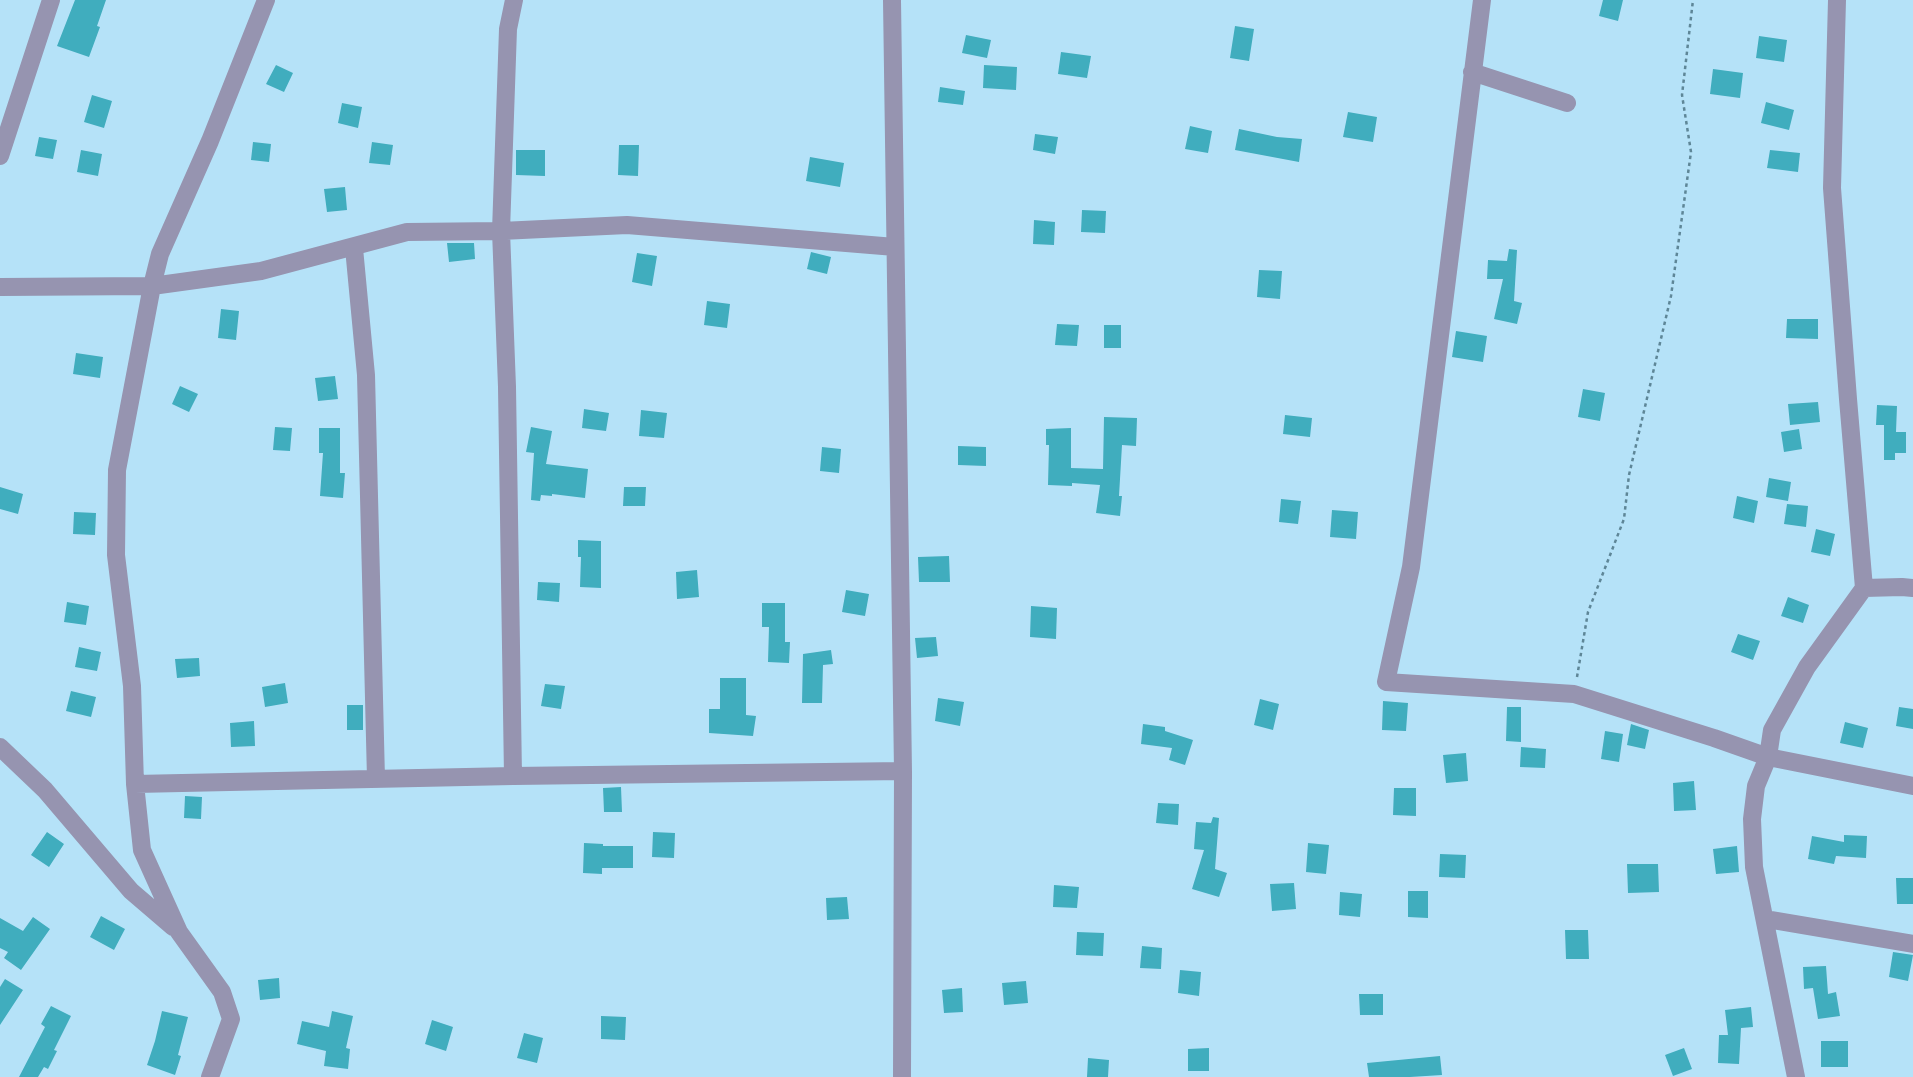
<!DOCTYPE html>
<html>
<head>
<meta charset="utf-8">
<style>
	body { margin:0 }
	canvas { display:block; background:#b5e2f8 }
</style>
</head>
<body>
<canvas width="1913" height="1077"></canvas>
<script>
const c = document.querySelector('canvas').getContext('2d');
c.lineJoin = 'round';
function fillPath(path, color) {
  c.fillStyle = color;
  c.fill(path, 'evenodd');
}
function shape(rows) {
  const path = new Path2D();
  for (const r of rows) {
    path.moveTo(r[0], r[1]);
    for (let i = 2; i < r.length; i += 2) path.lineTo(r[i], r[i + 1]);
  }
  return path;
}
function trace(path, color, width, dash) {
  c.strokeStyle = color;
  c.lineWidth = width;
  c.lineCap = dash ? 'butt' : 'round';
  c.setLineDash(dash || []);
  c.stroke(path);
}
const building = shape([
	[75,0,106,0,97,26,100,27,89,57,57,46],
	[1603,0,1623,0,1618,21,1599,16],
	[1235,26,1254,29,1249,61,1230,58],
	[966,35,991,40,987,58,962,53],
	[1759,36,1787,40,1784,62,1756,58],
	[1061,52,1091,56,1087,78,1058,74],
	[276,65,293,73,284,92,266,84],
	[984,65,1017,67,1016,90,983,88],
	[1713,69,1743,73,1740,98,1710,94],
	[940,87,965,91,963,105,938,102],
	[92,95,112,101,104,128,84,122],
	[1766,102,1794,110,1789,130,1761,123],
	[342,103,362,107,358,128,338,123],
	[1348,112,1377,117,1373,142,1343,137],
	[1190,126,1212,131,1208,153,1185,149],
	[1239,129,1277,137,1302,139,1299,162,1235,150],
	[1035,134,1058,137,1055,154,1033,150],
	[39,137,57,140,53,159,35,156],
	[253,142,271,144,269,162,251,160],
	[372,142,393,145,390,165,369,163],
	[619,145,639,145,638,176,618,175],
	[81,150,102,154,98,176,77,172],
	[516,150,545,150,545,176,516,175],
	[1770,150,1800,153,1798,172,1767,168],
	[810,157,844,163,840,187,806,181],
	[345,187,347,210,327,212,324,189],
	[1082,210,1106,211,1105,233,1081,232],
	[1034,220,1055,222,1054,245,1033,244],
	[447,243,474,243,475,259,449,262],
	[1509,249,1517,250,1514,301,1522,303,1517,324,1494,319,1503,279,1487,279,1488,260,1507,261],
	[811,252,831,257,827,274,807,269],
	[637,253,657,256,652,286,632,282],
	[1259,270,1282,271,1280,299,1257,297],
	[707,301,730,304,727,328,704,325],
	[221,309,239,311,236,340,218,338],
	[1787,319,1818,319,1818,339,1786,338],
	[1057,324,1079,325,1077,346,1055,345],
	[1104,325,1121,325,1121,348,1104,348],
	[1456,331,1487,336,1483,362,1452,357],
	[76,353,103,357,100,378,73,374],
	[335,376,338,399,318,401,315,378],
	[180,386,198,394,189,412,172,404],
	[1583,389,1605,393,1600,421,1578,417],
	[1818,402,1820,422,1790,425,1788,404],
	[1877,405,1897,406,1896,432,1906,432,1906,453,1895,453,1895,460,1884,460,1884,425,1876,425],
	[584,409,609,413,606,431,582,428],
	[641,410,667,413,664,438,639,436],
	[1285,415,1312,418,1310,437,1283,434],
	[1104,417,1137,418,1136,446,1122,445,1119,496,1122,496,1120,516,1096,513,1100,485,1072,483,1072,486,1048,485,1049,445,1046,445,1046,429,1071,428,1071,468,1103,469],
	[275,427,292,428,290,451,273,450],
	[531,427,552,431,546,464,588,469,585,498,552,494,552,496,541,495,540,501,531,500,534,453,526,452],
	[319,428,340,428,340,473,345,473,343,498,320,496,323,453,319,453],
	[1799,429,1802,449,1784,452,1781,432],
	[958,446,986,447,986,466,958,465],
	[822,447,841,449,839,473,820,471],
	[1769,478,1791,482,1788,501,1766,497],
	[0,487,23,494,18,514,0,509],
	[624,487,646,487,645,506,623,506],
	[1737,496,1758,501,1754,523,1733,518],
	[1281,499,1301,501,1298,524,1279,522],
	[1787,504,1808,506,1806,527,1784,524],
	[1332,510,1358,512,1356,539,1330,537],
	[74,512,96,513,95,535,73,534],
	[1816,529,1835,534,1830,556,1811,552],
	[578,540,601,541,601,588,580,587,581,557,578,557],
	[949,556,950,582,919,582,918,557],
	[697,570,699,597,677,599,676,572],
	[538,582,560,583,559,602,537,600],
	[846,590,869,594,865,616,842,612],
	[1788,597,1809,605,1803,623,1781,616],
	[67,602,89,606,86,625,64,622],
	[762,603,785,603,785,642,790,642,789,663,768,662,769,627,762,627],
	[1031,606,1057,608,1056,639,1030,637],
	[1738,634,1760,641,1753,660,1731,652],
	[936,637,938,656,917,658,915,638],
	[79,647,101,652,97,671,75,667],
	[831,650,833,664,823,665,822,703,802,703,803,654],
	[199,658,200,676,177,678,175,659],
	[720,678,746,678,746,715,756,716,753,736,709,733,709,709,720,709],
	[285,683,288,703,265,707,262,687],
	[545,684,565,686,561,709,541,706],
	[71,691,96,697,91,717,66,711],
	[938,698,964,702,960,726,935,721],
	[1260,699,1279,704,1273,730,1254,725],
	[1383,701,1408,703,1406,731,1382,730],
	[347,705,363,705,363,730,347,730],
	[1507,707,1521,707,1521,742,1506,741],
	[1899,707,1913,709,1913,729,1896,726],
	[254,721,255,746,231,747,230,723],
	[1845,722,1868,728,1863,748,1840,743],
	[1143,724,1165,727,1165,731,1193,740,1185,765,1169,760,1172,748,1141,744],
	[1631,724,1649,730,1645,749,1627,745],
	[1605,731,1623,734,1619,762,1601,759],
	[1521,747,1546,749,1545,768,1520,767],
	[1466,753,1468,781,1446,783,1443,755],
	[1694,781,1696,810,1674,811,1673,783],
	[621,787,622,812,604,812,603,788],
	[1394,788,1416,788,1416,816,1393,815],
	[185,796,202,797,201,819,184,818],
	[1158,803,1179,804,1178,825,1156,823],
	[1213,817,1219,818,1215,869,1227,873,1219,897,1192,889,1204,850,1194,849,1196,822,1211,823],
	[47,832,64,844,49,867,31,855],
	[653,832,675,833,674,858,652,857],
	[1844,835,1867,836,1866,858,1836,856,1834,864,1808,859,1812,836,1844,842],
	[584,843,603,844,603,846,633,846,633,868,602,868,602,874,583,873],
	[1308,843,1329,845,1326,874,1306,872],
	[1737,846,1739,872,1716,874,1713,849],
	[1440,854,1466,855,1465,878,1439,877],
	[1627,864,1658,864,1659,892,1628,893],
	[1896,878,1913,878,1913,904,1897,904],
	[1294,883,1296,909,1272,911,1270,884],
	[1054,885,1079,887,1077,908,1053,907],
	[1408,891,1428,891,1428,918,1408,917],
	[1340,892,1362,894,1360,917,1339,915],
	[847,897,849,919,827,920,826,898],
	[101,916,125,929,114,950,90,937],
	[33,917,50,929,21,970,4,958,8,952,0,948,0,918,23,931],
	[1565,930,1588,930,1589,959,1566,959],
	[1077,932,1104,933,1103,956,1076,955],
	[1142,946,1162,948,1161,969,1140,968],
	[1893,952,1913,955,1908,981,1889,977],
	[1826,966,1828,994,1836,992,1840,1016,1818,1019,1813,988,1804,989,1803,967],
	[1180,970,1201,972,1199,996,1178,993],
	[279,978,280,998,260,1000,258,980],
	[5,979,23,990,0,1025,0,987],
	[1026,981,1028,1003,1004,1005,1002,983],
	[962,988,963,1012,944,1013,942,990],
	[1359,994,1383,994,1383,1015,1360,1015],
	[51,1006,71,1016,54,1050,57,1051,48,1069,44,1067,38,1077,19,1077,45,1027,41,1024],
	[1751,1007,1753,1027,1741,1028,1739,1064,1718,1063,1719,1035,1728,1035,1725,1010],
	[162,1011,188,1017,178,1055,181,1056,175,1075,147,1065,155,1041],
	[332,1011,353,1016,346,1048,350,1049,348,1069,324,1066,326,1051,297,1044,302,1021,329,1027],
	[601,1016,626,1017,625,1040,601,1039],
	[432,1020,453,1027,446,1051,425,1044],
	[524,1033,543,1038,537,1063,517,1058],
	[1821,1041,1848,1041,1848,1067,1821,1067],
	[1209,1048,1209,1071,1188,1071,1188,1049],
	[1684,1048,1692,1069,1673,1076,1665,1055],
	[1440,1056,1442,1075,1410,1077,1369,1077,1367,1063],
	[1088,1058,1109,1060,1108,1077,1087,1077]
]);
const path = shape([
	[1577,677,1588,612,1624,519,1629,475,1671,296,1691,152,1682,95,1693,0]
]);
const minor = shape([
	[892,0,903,771,902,1077],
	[1482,0,1411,567,1386,682,1574,694,1714,738,1768,757,1913,786],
	[1837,0,1832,188,1848,399,1864,588],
	[1472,72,1567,103],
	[0,156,51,0],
	[354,248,366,375,376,779],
	[0,287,152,286,261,271,407,232,501,231,627,225,895,247],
	[0,747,45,790,131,891,173,927],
	[513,776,507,387,501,231,508,29,514,0],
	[135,784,513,776,903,771],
	[1766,919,1913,944],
	[210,1077,231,1019,222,992,179,932,142,850,135,784,132,686,116,555,117,470,152,286,160,254,210,141,266,0],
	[1796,1077,1754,867,1752,819,1756,786,1768,757,1772,730,1807,667,1864,588,1902,587,1913,588]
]);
fillPath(building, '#40adbe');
trace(path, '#5e8697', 2.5, [3.5, 3.5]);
trace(minor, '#9694b0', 18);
</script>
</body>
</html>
